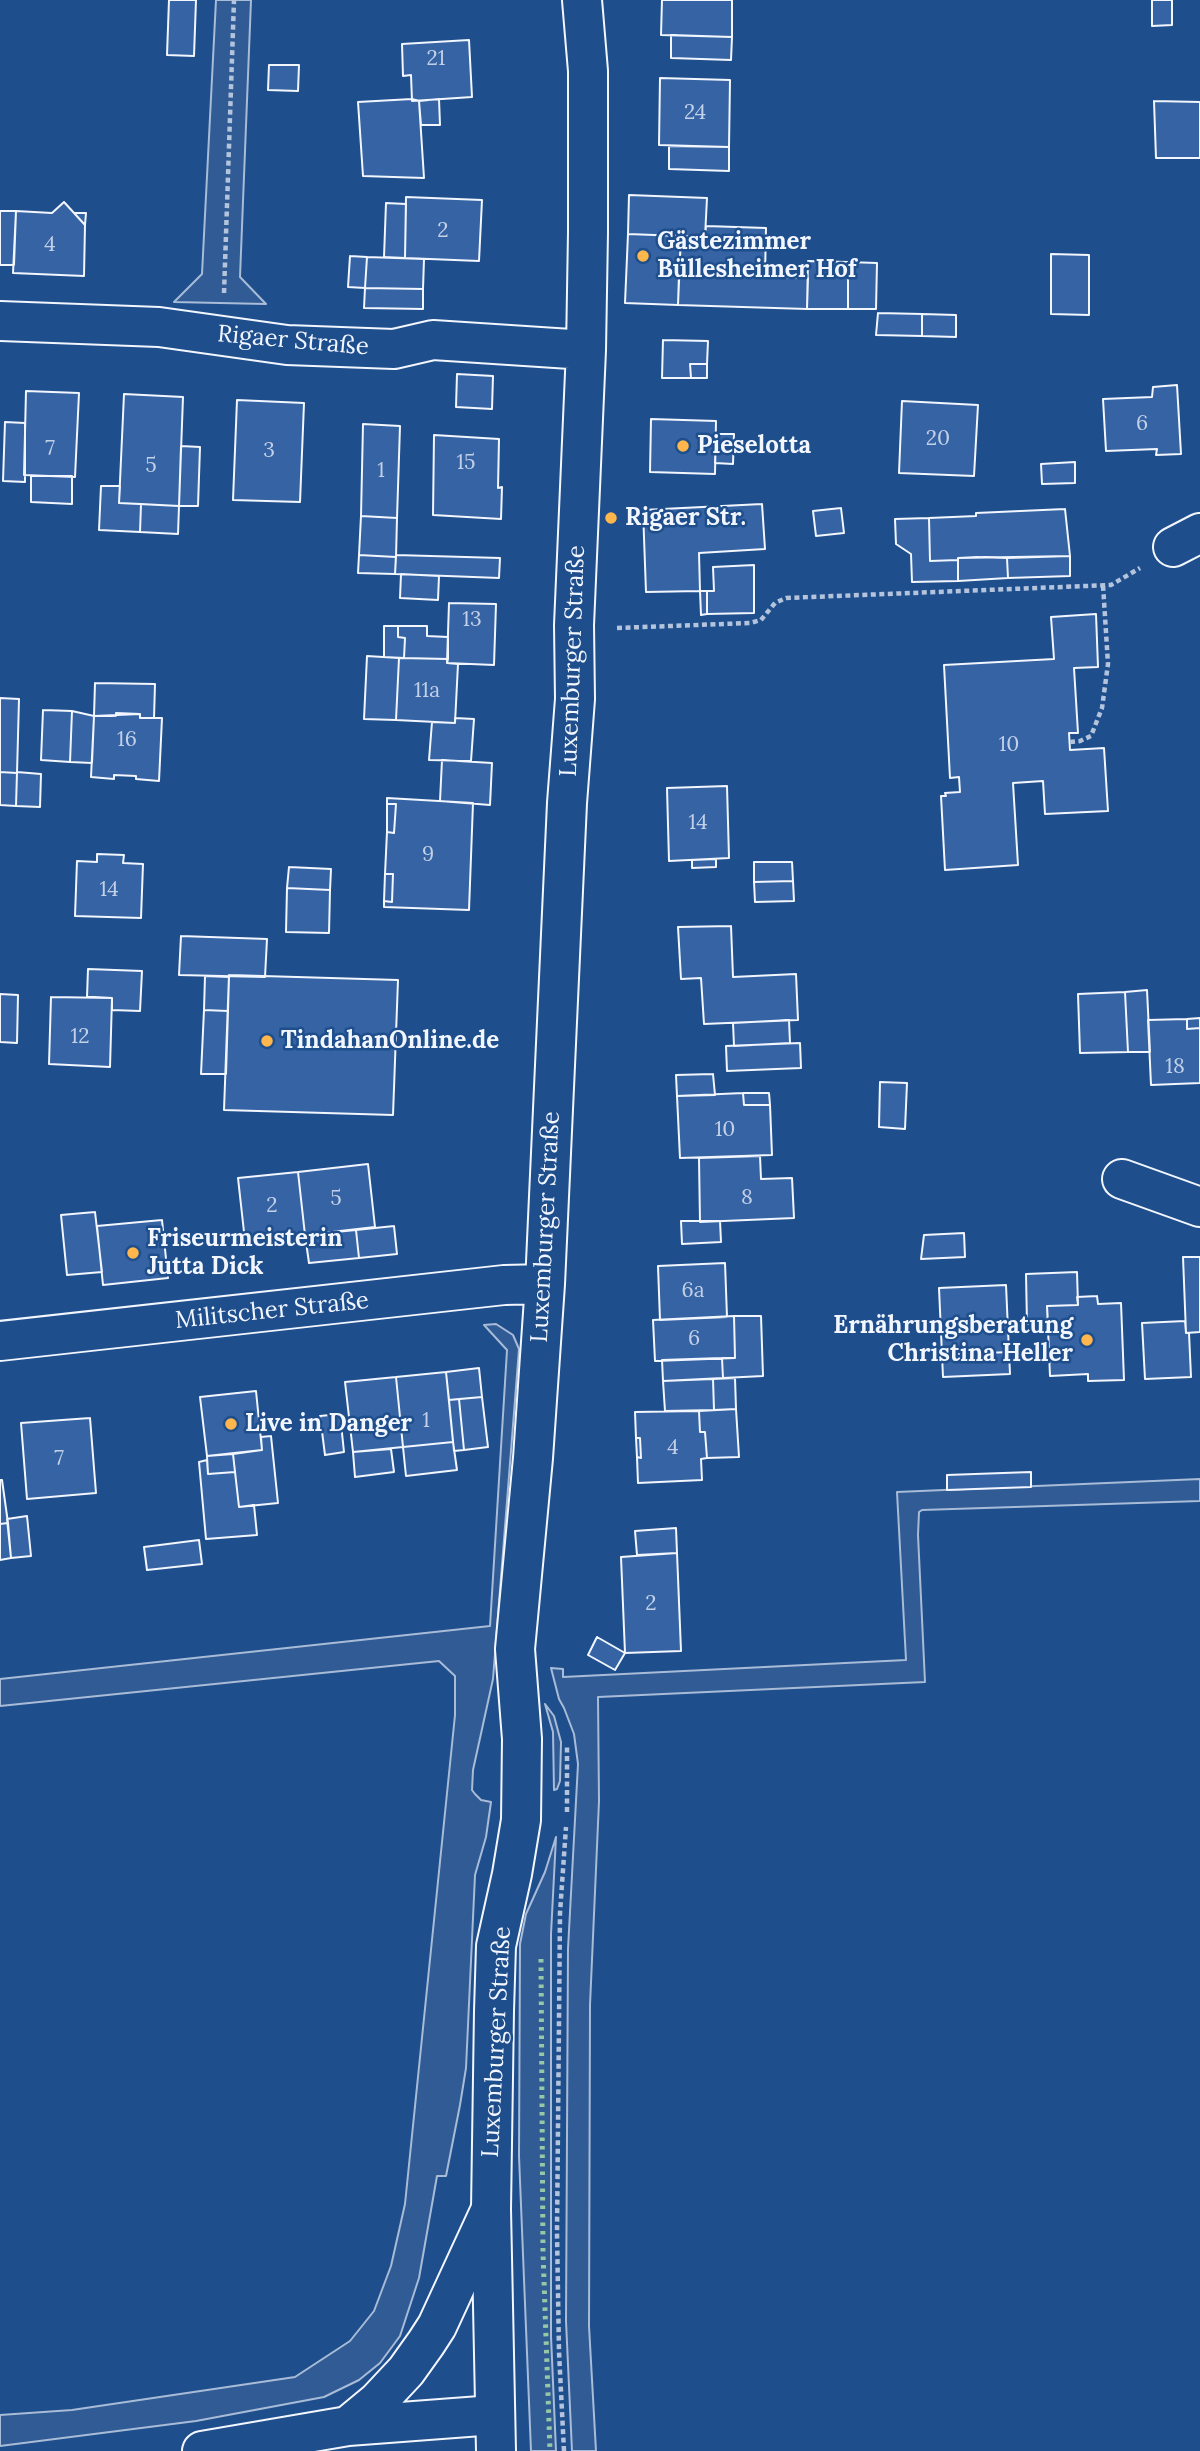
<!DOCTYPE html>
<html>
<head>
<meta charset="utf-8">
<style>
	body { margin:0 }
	canvas { display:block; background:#1f4e8c }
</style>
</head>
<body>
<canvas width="1200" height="2451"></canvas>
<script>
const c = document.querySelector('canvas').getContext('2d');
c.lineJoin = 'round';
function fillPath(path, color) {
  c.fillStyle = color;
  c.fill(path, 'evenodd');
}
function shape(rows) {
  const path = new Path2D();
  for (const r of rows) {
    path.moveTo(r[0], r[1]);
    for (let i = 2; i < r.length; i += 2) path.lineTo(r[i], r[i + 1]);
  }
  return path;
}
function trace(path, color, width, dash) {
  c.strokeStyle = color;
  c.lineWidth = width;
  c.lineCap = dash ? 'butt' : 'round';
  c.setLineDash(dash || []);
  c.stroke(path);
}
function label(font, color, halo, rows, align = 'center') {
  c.font = font + ' Lora,serif';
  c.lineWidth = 5;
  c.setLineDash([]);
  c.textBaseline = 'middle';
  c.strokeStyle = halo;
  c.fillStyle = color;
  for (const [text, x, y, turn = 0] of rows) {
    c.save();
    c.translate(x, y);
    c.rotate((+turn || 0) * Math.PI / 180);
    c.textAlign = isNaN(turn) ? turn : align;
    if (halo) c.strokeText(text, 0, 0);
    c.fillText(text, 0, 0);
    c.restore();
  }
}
const green = shape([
	[216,0,251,0,240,277,266,304,174,302,202,274,216,0],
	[496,1324,513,1335,519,1349,493,1679,473,1770,472,1790,475,1794,481,1800,491,1802,486,1837,475,1875,466,2068,460,2105,446,2176,437,2176,419,2278,400,2336,380,2363,359,2380,324,2397,196,2421,0,2446,0,2415,72,2410,295,2377,350,2341,374,2311,391,2266,405,2204,455,1715,455,1676,439,1661,0,1706,0,1679,490,1626,507,1350,484,1325,496,1324],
	[1200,1479,1200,1501,922,1510,919,1512,918,1535,925,1682,598,1697,599,1801,590,2005,589,2326,596,2451,572,2451,566,2321,568,1949,578,1764,574,1734,564,1708,559,1699,551,1668,563,1669,563,1677,906,1660,897,1492,1200,1479],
	[545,1704,554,1716,561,1742,560,1781,557,1789,554,1790,553,1732,545,1704],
	[556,1837,551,1934,551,2336,556,2451,531,2451,519,2156,520,1944,526,1914,545,1872,556,1837]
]);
const building = shape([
	[169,0,196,0,194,56,167,55,169,0],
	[662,0,732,0,732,37,661,35,662,0],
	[1152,0,1172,0,1172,25,1152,26,1152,0],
	[671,35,732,37,731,60,671,58,671,35],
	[469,40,472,97,412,101,411,75,403,76,402,44,469,40],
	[269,65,299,65,298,91,268,90,269,65],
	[660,78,730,80,729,147,659,145,660,78],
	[412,99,419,101,424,178,363,176,358,102,412,99],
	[439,99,440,125,421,125,419,101,439,99],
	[1154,101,1200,102,1200,158,1156,158,1154,101],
	[669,146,729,147,729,171,669,169,669,146],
	[629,195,707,198,705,237,628,234,629,195],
	[406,197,482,200,479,261,405,258,406,197],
	[64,202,85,225,84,276,13,273,16,211,52,213,64,202],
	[386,203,406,204,405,258,384,257,386,203],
	[0,211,16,211,14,265,0,265,0,211],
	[74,213,86,213,85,225,74,213],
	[706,226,766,228,765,276,679,274,681,236,705,237,706,226],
	[628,234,681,236,678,305,625,303,628,234],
	[1051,254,1089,255,1089,315,1051,314,1051,254],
	[350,256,367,257,365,288,348,287,350,256],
	[367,257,424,259,423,289,365,288,367,257],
	[808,261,848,262,848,309,807,309,808,261],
	[848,262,877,263,876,309,848,309,848,262],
	[679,274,808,278,807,309,678,305,679,274],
	[365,288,423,289,423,309,364,308,365,288],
	[878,313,922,314,922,336,876,335,878,313],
	[922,314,956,315,956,337,922,336,922,314],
	[663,340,708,341,707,364,690,364,691,378,662,378,663,340],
	[690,364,707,364,707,378,691,378,690,364],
	[457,374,493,376,492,409,456,407,457,374],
	[1177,385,1181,454,1156,455,1157,449,1106,451,1103,399,1152,397,1153,387,1177,385],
	[26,391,79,393,75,477,24,475,26,391],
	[124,394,183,397,179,506,119,503,124,394],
	[237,400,304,403,300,502,233,500,237,400],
	[902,401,978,405,974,476,899,473,902,401],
	[651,419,716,421,715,474,650,472,651,419],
	[5,422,25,423,25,482,3,481,5,422],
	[363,424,400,426,397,518,361,516,363,424],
	[716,434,734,434,733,464,715,463,716,434],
	[434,435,499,439,498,488,502,487,501,519,433,515,434,435],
	[181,446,200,447,198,506,179,506,181,446],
	[1075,462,1075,483,1042,484,1041,464,1075,462],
	[31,476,72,476,72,504,31,502,31,476],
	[101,486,120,486,119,503,141,504,140,532,99,530,101,486],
	[141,504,179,506,178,534,140,532,141,504],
	[762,504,765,549,699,553,700,591,646,592,643,510,762,504],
	[841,508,844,533,816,536,813,511,841,508],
	[1065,509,1070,556,958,558,958,560,930,561,929,518,976,516,976,513,1065,509],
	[361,516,397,518,396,557,359,555,361,516],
	[929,518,930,561,958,560,958,581,912,582,911,554,896,544,895,519,929,518],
	[359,555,396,557,395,574,358,573,359,555],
	[396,555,500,558,499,578,395,574,396,555],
	[1070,556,1070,576,1008,578,1007,558,1070,556],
	[978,557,1007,558,1008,578,958,581,958,558,978,557],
	[754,565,754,613,707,614,707,591,714,591,713,567,754,565],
	[401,574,439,576,438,600,400,598,401,574],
	[700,591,707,591,707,614,701,615,700,591],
	[449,603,496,604,494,665,447,663,449,603],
	[1096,614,1098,667,1074,668,1078,733,1069,733,1070,750,1104,748,1108,811,1045,814,1043,781,1013,783,1018,865,945,870,941,796,946,796,945,793,960,792,959,777,950,778,944,665,1054,659,1051,617,1096,614],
	[384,626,398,626,398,637,405,638,404,658,384,657,384,626],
	[398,626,427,626,427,636,448,637,448,659,404,658,405,638,398,637,398,626],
	[367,656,399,658,396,720,364,719,367,656],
	[399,658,448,659,447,663,458,664,455,723,396,720,399,658],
	[95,683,155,684,154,718,140,718,140,714,94,716,95,683],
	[0,698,19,699,17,773,0,772,0,698],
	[43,710,72,711,70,762,41,760,43,710],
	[72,711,94,716,92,763,70,762,72,711],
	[116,713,140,714,140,718,162,718,159,781,136,779,136,776,114,775,114,779,91,777,94,716,116,716,116,713],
	[455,718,474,719,471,761,429,760,432,722,455,723,455,718],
	[442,760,492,763,490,805,440,801,442,760],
	[0,772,17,773,16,806,0,805,0,772],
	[17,772,41,774,40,807,16,806,17,772],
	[727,786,729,858,669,861,667,788,727,786],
	[387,798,473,803,469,910,384,907,384,901,392,902,393,874,385,874,387,832,394,833,396,804,387,804,387,798],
	[387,804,396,804,394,833,387,832,387,804],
	[97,854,124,855,123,863,143,864,141,918,75,916,77,861,97,862,97,854],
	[716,859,716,867,692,868,692,860,716,859],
	[754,862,792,862,793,881,754,882,754,862],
	[289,867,331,869,330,890,287,888,289,867],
	[385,874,393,874,392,902,384,901,385,874],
	[793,881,794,901,755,902,754,882,793,881],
	[287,888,330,890,329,933,286,932,287,888],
	[731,926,733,977,796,974,798,1020,704,1024,701,978,681,979,678,927,731,926],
	[181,936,267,939,265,977,179,975,181,936],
	[88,969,142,971,140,1011,112,1010,112,998,87,997,88,969],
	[229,975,398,980,393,1115,224,1110,229,975],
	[205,976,229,977,228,1011,204,1010,205,976],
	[1147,990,1150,1052,1128,1052,1125,992,1147,990],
	[1125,992,1128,1052,1080,1053,1078,994,1125,992],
	[0,994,18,995,17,1043,0,1042,0,994],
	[51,997,112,998,110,1067,49,1064,51,997],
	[204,1010,228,1011,226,1074,201,1074,204,1010],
	[1200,1018,1200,1028,1187,1029,1187,1019,1200,1018],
	[1187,1019,1187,1029,1200,1028,1200,1083,1151,1085,1148,1020,1187,1019],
	[789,1020,790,1043,734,1046,733,1023,789,1020],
	[800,1043,801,1068,727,1071,726,1046,800,1043],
	[713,1074,715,1095,677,1096,676,1075,713,1074],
	[880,1082,907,1083,905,1129,879,1127,880,1082],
	[743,1093,744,1105,770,1105,772,1155,680,1158,677,1096,743,1093],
	[743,1093,769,1093,770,1105,744,1105,743,1093],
	[760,1156,761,1179,792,1178,794,1218,700,1222,699,1158,760,1156],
	[368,1164,375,1227,305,1235,298,1172,368,1164],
	[298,1172,305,1235,245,1241,238,1178,298,1172],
	[95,1212,102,1272,67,1275,61,1215,95,1212],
	[162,1220,168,1278,103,1285,97,1226,162,1220],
	[681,1221,720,1221,721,1242,682,1244,681,1221],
	[394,1226,397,1254,359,1258,356,1230,394,1226],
	[356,1230,359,1258,309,1263,305,1235,356,1230],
	[964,1233,965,1257,921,1259,924,1235,964,1233],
	[1183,1257,1200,1257,1200,1332,1186,1333,1183,1257],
	[725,1263,727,1317,660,1320,658,1266,725,1263],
	[1077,1272,1078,1305,1047,1306,1048,1323,1027,1324,1026,1274,1077,1272],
	[1006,1285,1009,1352,942,1355,939,1288,1006,1285],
	[1097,1296,1098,1304,1121,1303,1124,1380,1088,1381,1088,1374,1050,1376,1047,1306,1078,1305,1077,1297,1097,1296],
	[734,1316,735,1358,655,1361,653,1320,734,1316],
	[734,1316,761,1316,763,1376,723,1378,722,1358,735,1358,734,1316],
	[1185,1321,1186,1333,1189,1333,1191,1377,1145,1379,1142,1323,1185,1321],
	[1009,1352,1010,1374,943,1377,942,1355,1009,1352],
	[722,1358,723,1378,663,1381,662,1360,722,1358],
	[479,1368,482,1397,449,1400,446,1372,479,1368],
	[446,1372,453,1442,403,1447,396,1377,446,1372],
	[396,1377,403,1447,353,1452,345,1382,396,1377],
	[735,1378,736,1409,714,1410,713,1379,735,1378],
	[713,1379,714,1410,665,1411,663,1381,713,1379],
	[256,1391,262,1450,207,1456,200,1397,256,1391],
	[482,1397,488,1447,464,1450,459,1399,482,1397],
	[459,1399,464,1450,454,1451,449,1400,459,1399],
	[736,1409,739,1457,707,1458,705,1432,700,1432,699,1411,736,1409],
	[699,1411,700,1432,705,1432,707,1458,701,1459,702,1480,638,1483,637,1457,641,1458,640,1438,636,1438,635,1412,699,1411],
	[340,1414,344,1452,325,1455,320,1416,340,1414],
	[90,1418,96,1493,27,1499,21,1423,90,1418],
	[271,1436,278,1503,239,1507,233,1454,262,1450,261,1437,271,1436],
	[636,1438,640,1438,641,1458,637,1457,636,1438],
	[453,1442,457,1470,406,1476,403,1447,453,1442],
	[391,1449,394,1472,355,1477,353,1452,391,1449],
	[233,1454,235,1472,208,1474,207,1456,233,1454],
	[207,1460,208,1474,235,1472,239,1507,254,1505,257,1535,206,1539,199,1462,207,1460],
	[1031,1472,1031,1487,947,1490,947,1475,1031,1472],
	[0,1480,2,1480,8,1523,0,1524,0,1480],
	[27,1516,31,1556,11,1558,7,1519,27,1516],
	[8,1523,11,1558,0,1560,0,1524,8,1523],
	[676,1528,677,1553,637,1555,635,1531,676,1528],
	[199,1540,202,1564,147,1570,144,1547,199,1540],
	[677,1553,681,1651,625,1653,621,1557,677,1553],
	[597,1637,625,1653,615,1670,588,1655,597,1637]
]);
const path = shape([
	[224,293,234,0],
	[617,628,750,623,761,620,775,603,786,598,1111,585,1140,568],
	[1070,742,1080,741,1091,736,1102,708,1108,664,1103,585],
	[567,1812,567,1744],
	[564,2451,559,2352,557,2233,560,1913,566,1827]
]);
const minor = shape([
	[0,321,159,327,287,345,394,349,433,340,586,350],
	[1173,547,1200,533],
	[1122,1179,1200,1207],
	[0,1341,504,1285,545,1284],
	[496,2451,491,2209,494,2011,496,1946,512,1874,521,1820,522,1739,515,1649,533,1458,545,1284,567,803,575,699,574,625,586,350,588,232,588,71,582,0]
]);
const major = shape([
	[348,2426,377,2402,406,2371,426,2343,437,2326,491,2209],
	[202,2451,348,2426,494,2415]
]);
const hedge = shape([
	[541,1959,543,2252,550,2451]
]);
const markers = [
	[643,256,7,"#ffb74d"],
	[683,446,7,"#ffb74d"],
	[611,518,7,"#ffb74d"],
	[267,1041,7,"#ffb74d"],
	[133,1253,7,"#ffb74d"],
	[1087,1340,7,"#ffb74d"],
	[231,1424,7,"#ffb74d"]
];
const numberNames = [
	["21",436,59],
	["24",695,113],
	["2",443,231],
	["4",50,245],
	["6",1142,424],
	["20",938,439],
	["7",50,449],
	["3",269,451],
	["15",466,463],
	["5",151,466],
	["1",381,471],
	["13",472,620],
	["11a",427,691],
	["16",127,740],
	["10",1009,745],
	["14",698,823],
	["9",428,855],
	["14",109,890],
	["12",80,1037],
	["18",1175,1067],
	["10",725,1130],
	["8",747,1198],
	["5",336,1199],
	["2",272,1206],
	["6a",693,1291],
	["6",694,1339],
	["1",426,1421],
	["4",673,1448],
	["7",59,1459],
	["2",651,1604]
];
const poiNames = [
	["Gästezimmer",657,242],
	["Büllesheimer Hof",657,270],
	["Pieselotta",697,446],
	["Rigaer Str.",625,518],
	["TindahanOnline.de",281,1041],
	["Friseurmeisterin",147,1239],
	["Jutta Dick",147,1267],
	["Ernährungsberatung",1073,1326,"right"],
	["Christina Heller",1073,1354,"right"],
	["Live in Danger",245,1424]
];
const streetNames = [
	["Rigaer Straße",293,341,5],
	["Luxemburger Straße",573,661,-88],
	["Luxemburger Straße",546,1227,-87],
	["Militscher Straße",272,1311,-6],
	["Luxemburger Straße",497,2042,-87]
];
fillPath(green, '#305b95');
trace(green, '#a8bbd7', 2);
fillPath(building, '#3563a3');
trace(building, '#f2f6ff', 2);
trace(minor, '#f2f6ff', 42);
trace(major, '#f2f6ff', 42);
trace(path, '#b3c4dc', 4.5, [5, 3.5]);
trace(minor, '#1f4e8c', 38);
trace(major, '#1f4e8c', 38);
trace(hedge, '#97c8a6', 5, [3.5, 5]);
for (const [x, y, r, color] of markers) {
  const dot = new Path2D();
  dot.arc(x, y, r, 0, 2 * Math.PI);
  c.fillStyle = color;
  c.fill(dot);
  trace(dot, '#1f4e8c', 2.5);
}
label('21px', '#c3d1e8', null, numberNames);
label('bold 24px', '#f2f6ff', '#1f4e8c', poiNames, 'left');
label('24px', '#f2f6ff', '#1f4e8c', streetNames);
</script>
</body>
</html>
